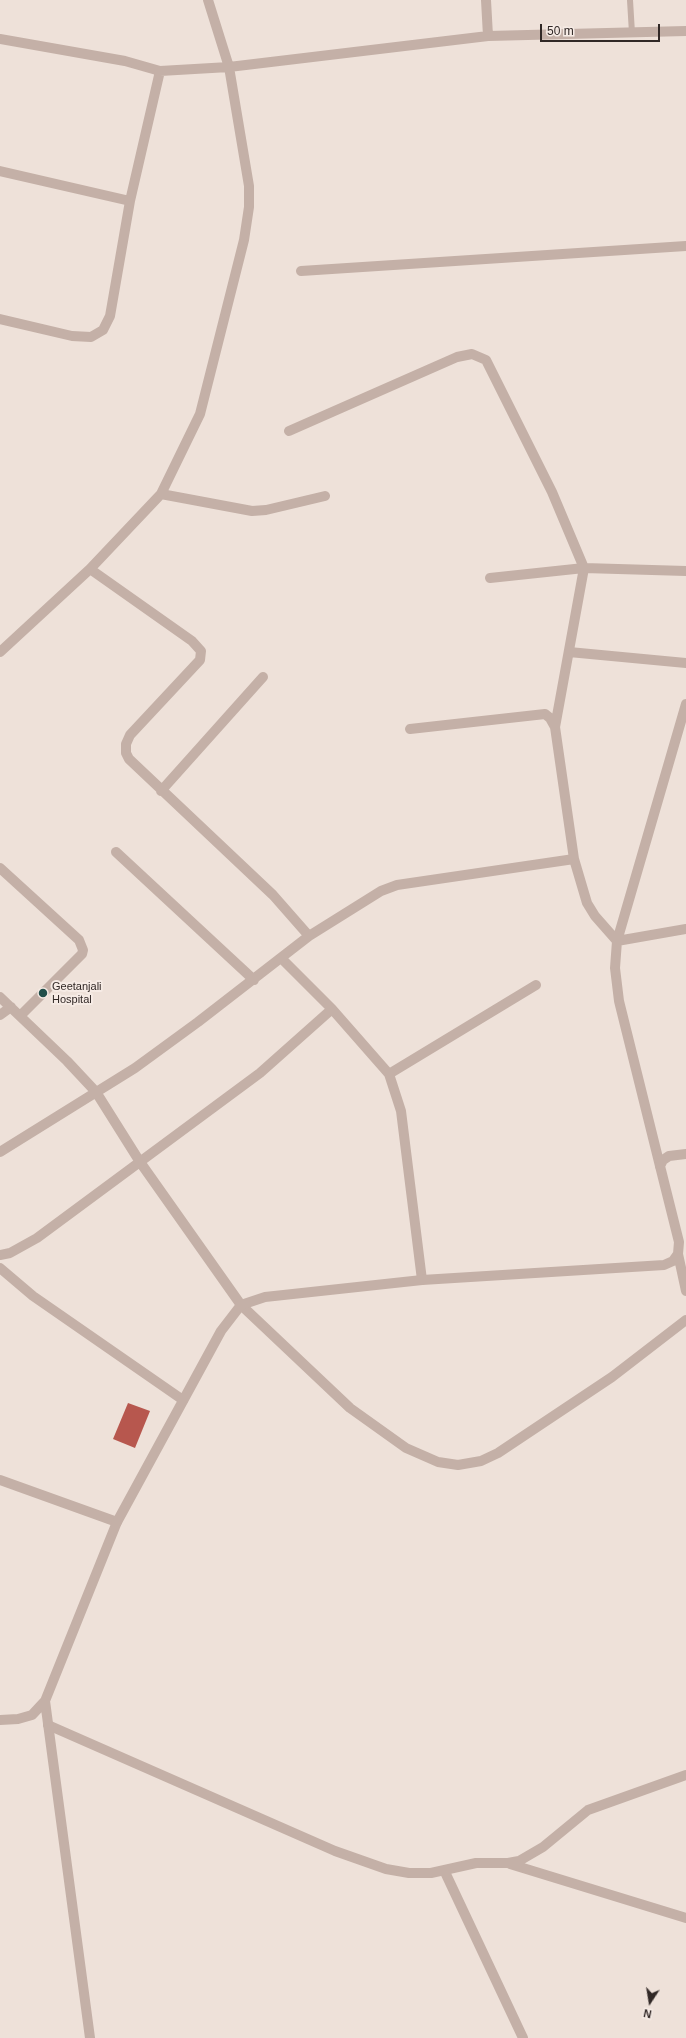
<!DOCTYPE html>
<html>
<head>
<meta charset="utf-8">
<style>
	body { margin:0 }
	#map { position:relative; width:686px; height:2038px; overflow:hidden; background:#eee1d9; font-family:Arial,sans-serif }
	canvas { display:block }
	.north { position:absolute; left:630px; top:1982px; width:40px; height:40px; -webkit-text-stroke:3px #f6ebe5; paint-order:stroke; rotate:192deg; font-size:11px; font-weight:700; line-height:16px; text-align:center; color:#312826 }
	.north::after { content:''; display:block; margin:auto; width:14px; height:18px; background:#312826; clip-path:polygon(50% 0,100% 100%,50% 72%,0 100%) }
	.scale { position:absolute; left:540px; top:24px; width:120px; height:18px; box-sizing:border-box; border:2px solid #312826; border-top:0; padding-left:5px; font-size:12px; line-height:14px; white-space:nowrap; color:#312826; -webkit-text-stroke:3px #f6ebe5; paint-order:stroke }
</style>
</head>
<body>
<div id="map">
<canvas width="686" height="2038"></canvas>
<div class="north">N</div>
<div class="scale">50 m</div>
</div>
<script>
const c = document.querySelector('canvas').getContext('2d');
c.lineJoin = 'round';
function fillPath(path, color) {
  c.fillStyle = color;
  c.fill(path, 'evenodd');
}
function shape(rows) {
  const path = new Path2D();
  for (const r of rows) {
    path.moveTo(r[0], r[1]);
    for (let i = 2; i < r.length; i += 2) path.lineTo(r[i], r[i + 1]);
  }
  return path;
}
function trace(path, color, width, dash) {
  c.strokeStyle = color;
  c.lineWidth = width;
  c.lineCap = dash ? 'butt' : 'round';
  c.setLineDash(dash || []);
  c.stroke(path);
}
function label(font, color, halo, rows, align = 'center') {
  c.font = font + ' Arial,sans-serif';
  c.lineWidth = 4;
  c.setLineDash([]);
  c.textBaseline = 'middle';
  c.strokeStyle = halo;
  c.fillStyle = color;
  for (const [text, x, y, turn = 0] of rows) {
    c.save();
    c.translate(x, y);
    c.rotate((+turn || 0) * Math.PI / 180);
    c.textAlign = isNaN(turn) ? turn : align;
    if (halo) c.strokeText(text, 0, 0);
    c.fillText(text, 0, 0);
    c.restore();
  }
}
const building = shape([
	[128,1403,150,1411,135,1448,113,1439]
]);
const service = shape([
	[630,0,632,33]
]);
const minor = shape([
	[486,0,488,36],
	[0,39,125,61,160,71,229,67,488,36,686,31],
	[0,171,130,201],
	[301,271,686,246],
	[0,319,72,336,91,337,103,330,110,316,130,201,160,71],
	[289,431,457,357,472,354,486,360,552,492,584,568,555,727,574,859,587,903,595,916,617,941,686,929],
	[161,494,252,511,266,510,325,496],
	[90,569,192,641,201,651,200,660,130,735,126,744,126,753,129,759,273,895,309,936],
	[490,578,584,568,686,571],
	[0,652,90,569,161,494,200,414,244,240,249,207,249,186,229,67,208,0],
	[569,652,686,663],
	[410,729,545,714,550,718,555,727],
	[161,791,263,677],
	[116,852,254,980],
	[0,868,79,940,83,950,82,954,20,1016],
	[282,959,332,1009,389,1074,401,1111,422,1280],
	[0,997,67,1061,96,1092,140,1162,241,1305,350,1408,406,1448,438,1462,458,1465,481,1461,498,1453,612,1377,686,1320],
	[0,1015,11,1007],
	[389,1074,536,985],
	[0,1152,135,1068,198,1022,309,936,381,891,397,885,574,859],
	[660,1166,619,1001,615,968,617,941,686,704],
	[0,1255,10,1253,37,1238,260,1073,332,1009],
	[0,1268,33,1296,183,1400],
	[0,1480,117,1522],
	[48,1725,335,1851,386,1869,409,1873,431,1873,476,1863,508,1863,519,1861,543,1847,588,1810,686,1775],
	[510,1864,686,1918],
	[444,1870,523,2038]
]);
const tertiary = shape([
	[678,1254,686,1291],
	[45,1701,90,2038],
	[0,1720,18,1719,32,1715,45,1701,117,1522,221,1331,241,1305,265,1297,422,1280,664,1265,673,1261,678,1254,679,1242,660,1166,663,1160,669,1156,686,1154]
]);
const markers = [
	[43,993,5,"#214e49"]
];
const poiNames = [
	["Geetanjali",52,987],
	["Hospital",52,1000]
];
fillPath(building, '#b7574e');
trace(service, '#c4b0a7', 6);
trace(minor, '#c4b0a7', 10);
trace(tertiary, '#c4b0a7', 10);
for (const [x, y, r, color] of markers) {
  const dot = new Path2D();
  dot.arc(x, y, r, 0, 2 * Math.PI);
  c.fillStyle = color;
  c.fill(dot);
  trace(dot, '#f6ebe5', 1.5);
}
label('11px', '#312826', '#f6ebe5', poiNames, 'left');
</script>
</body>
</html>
